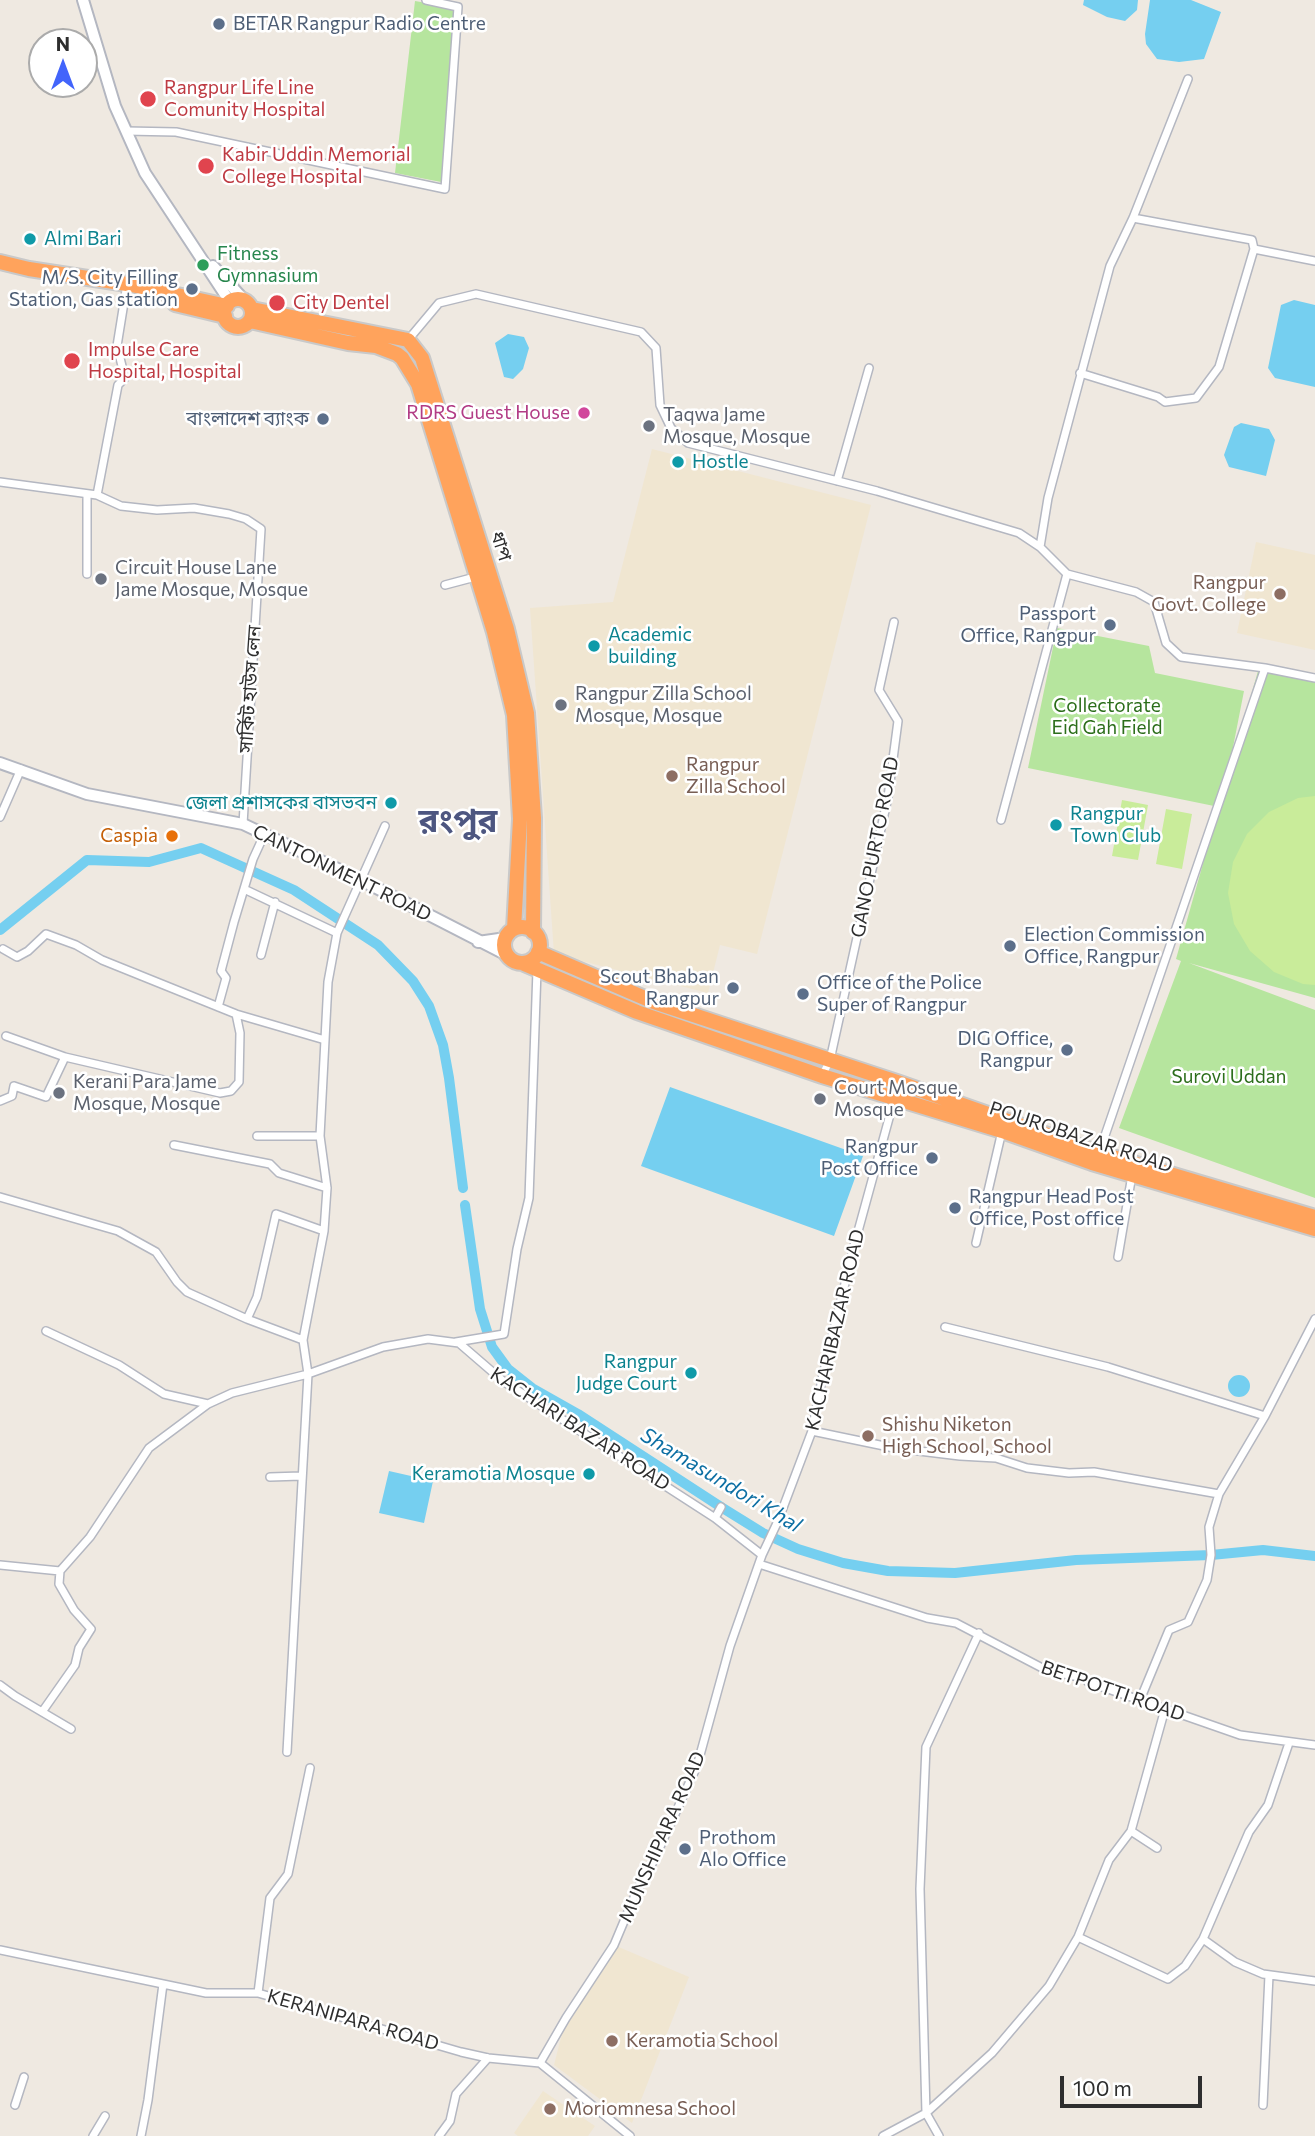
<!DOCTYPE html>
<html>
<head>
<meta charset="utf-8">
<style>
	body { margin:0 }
	#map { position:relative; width:1315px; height:2136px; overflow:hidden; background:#efe9e1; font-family:Commissioner,sans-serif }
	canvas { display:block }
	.north { position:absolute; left:28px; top:28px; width:70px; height:70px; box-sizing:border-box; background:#fff; border:2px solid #ababab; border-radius:50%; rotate:0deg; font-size:19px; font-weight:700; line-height:28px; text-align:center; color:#2e2e2e }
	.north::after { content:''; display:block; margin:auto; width:24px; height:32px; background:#4264fb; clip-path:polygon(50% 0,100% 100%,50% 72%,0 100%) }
	.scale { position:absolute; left:1060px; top:2076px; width:142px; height:32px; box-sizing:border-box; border:4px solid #2e2e2e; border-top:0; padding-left:9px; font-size:21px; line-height:24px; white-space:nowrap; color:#2e2e2e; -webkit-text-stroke:5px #fff; paint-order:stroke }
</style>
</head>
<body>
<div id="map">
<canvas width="1315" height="2136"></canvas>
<div class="north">N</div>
<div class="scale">100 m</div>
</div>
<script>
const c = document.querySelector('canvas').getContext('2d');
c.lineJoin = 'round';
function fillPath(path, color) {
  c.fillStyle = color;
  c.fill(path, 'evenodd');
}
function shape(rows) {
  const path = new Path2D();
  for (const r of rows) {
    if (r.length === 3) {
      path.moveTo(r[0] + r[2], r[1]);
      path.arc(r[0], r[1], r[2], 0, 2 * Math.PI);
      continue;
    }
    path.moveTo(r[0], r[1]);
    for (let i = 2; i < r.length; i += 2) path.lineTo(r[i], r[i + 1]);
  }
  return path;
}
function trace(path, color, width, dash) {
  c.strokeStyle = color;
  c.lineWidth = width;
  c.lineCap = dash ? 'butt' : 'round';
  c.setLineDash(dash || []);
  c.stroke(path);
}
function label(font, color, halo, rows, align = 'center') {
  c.font = font + ' Commissioner,"Noto Sans Bengali",sans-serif';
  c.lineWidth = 5;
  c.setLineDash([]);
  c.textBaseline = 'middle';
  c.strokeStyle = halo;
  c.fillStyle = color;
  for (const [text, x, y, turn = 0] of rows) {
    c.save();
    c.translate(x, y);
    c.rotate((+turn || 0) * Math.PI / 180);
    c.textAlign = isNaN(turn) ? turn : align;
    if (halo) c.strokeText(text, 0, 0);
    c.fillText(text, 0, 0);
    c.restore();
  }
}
const education = shape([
	[652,449,871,505,757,954,720,945,708,993,554,954,530,608,613,602],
	[1256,542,1315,555,1315,650,1237,633],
	[614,1945,689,1977,632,2123,554,2065,566,2018],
	[543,2091,595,2126,588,2136,518,2136,514,2133]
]);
const green = shape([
	[415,1,461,9,441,182,395,173],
	[1057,628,1149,646,1155,673,1244,691,1226,783,1260,664,1315,679,1315,998,1189,963,1315,1010,1315,1198,1119,1128,1181,961,1176,959,1219,807,1028,768]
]);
const pitch = shape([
	[1315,796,1315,985,1303,984,1274,972,1250,951,1234,924,1228,893,1233,862,1247,834,1269,812,1298,798],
	[1122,800,1148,805,1138,860,1112,856],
	[1166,809,1192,814,1182,869,1156,864]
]);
const water = shape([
	[1084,0,1138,0,1137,10,1125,21,1107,17,1083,5],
	[1150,0,1191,0,1221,12,1204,59,1179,62,1157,59,1146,44,1145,34],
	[1294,300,1315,305,1315,387,1275,378,1268,368,1281,305],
	[508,334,524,337,529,348,523,369,513,379,504,377,495,343],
	[1241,423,1269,429,1275,440,1266,476,1229,467,1224,455,1234,427],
	[670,1087,863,1156,834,1236,641,1166],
	[1239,1386,11],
	[389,1471,433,1481,424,1523,379,1513]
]);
const canal = shape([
	[0,930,87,860,149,862,201,848,294,890,378,945,413,981,429,1006,443,1045,449,1078,463,1188],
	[465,1205,480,1309,492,1347,508,1369,532,1388,578,1414,721,1507,763,1533,798,1549,843,1563,888,1571,955,1573,1076,1560,1211,1555,1263,1550,1315,1556]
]);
const street = shape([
	[126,131,176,132,445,189,458,7,426,0],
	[1133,218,1252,240,1254,249],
	[408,340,439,303,476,294,641,332,656,348,660,405,671,428,688,443,877,491,1019,533,1040,547,1067,574,1136,592,1154,602,1166,643,1181,657,1265,668,1315,678],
	[1080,373,1158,397,1165,402,1196,398,1219,367,1254,249,1315,261],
	[837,481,869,368],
	[0,482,97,495,121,506,157,510,194,508,229,514,246,519,261,529,243,824],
	[97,495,118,385,125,378,117,346,127,284],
	[1040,547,1048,498,1110,266,1133,218,1188,79],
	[87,574,87,494],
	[445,585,479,576],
	[0,817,21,769],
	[1001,820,1067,574],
	[244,889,337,933],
	[3,949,17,957,28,951,46,934,76,945,102,960,236,1014],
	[261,955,275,902],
	[218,1007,226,978,221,971,234,922,253,859,264,835],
	[6,1036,65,1057,220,1093,231,1091,239,1082,240,1033,236,1014,325,1040],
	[822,1076,830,1060,888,797,898,721,879,690,894,622],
	[0,1101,12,1096,14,1086,46,1097,65,1057],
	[257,1136,320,1136],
	[174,1145,270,1164,279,1173,327,1188],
	[1099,1153,1265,668],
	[0,1197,118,1231,156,1252,177,1282,187,1292,247,1319,303,1340],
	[976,1243,1002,1131],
	[1118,1257,1132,1175],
	[247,1319,257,1297,276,1214,324,1231],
	[945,1327,1108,1367,1265,1416],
	[46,1331,119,1365,164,1394,208,1404],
	[456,1342,504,1334,517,1249,529,1198,537,970],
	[812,1431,894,1448,960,1456,996,1458,1027,1468,1069,1473,1094,1472,1219,1494],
	[270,1477,301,1476],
	[715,1518,721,1507],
	[759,1564,927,1618,956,1623,1048,1671,1085,1678,1088,1682,1240,1735,1315,1745],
	[0,1565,60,1571,90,1537,149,1448,208,1404,232,1393,308,1374,383,1347,428,1339,459,1343,503,1381,715,1518,762,1555],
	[0,1685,15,1696,71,1729],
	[1140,1700,1169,1630,1188,1622,1207,1580,1211,1555,1209,1527,1219,1494,1265,1416,1315,1319],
	[42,1712,75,1665,79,1648,91,1629,74,1610,59,1584,60,1571],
	[287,1752,308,1374,303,1340,324,1231,327,1188,320,1136,328,982,337,933,385,826],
	[1131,1831,1157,1848],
	[1078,1937,1168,1979,1185,1966,1203,1939,1249,1832,1268,1805,1289,1743],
	[1203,1939,1235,1962,1263,1974,1315,1981],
	[0,1950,206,1993,258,1993,461,2052,488,2058,540,2063],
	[258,1993,270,1898,288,1874,310,1768],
	[540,2063,566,2018,614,1945,638,1888,653,1862,697,1766,730,1646,762,1555,778,1521,812,1431,822,1379,854,1246,894,1100],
	[540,2063,630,2136],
	[15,2105,24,2077],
	[1263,2105,1269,1975],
	[93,2136,105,2116],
	[141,2136,148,2100,163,1984],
	[439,2136,450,2121,456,2094,488,2058],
	[883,2136,926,2113,992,2053,1049,1986,1078,1937,1109,1860,1131,1831,1165,1709],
	[939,2136,926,2113,920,1889,926,1747,979,1633]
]);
const secondary = shape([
	[83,0,115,106,145,173,230,302],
	[213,266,245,301],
	[0,763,87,794,243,824,359,879,507,955],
	[478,942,506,938]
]);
const highway = shape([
	[0,262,29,269,127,284,227,306],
	[238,313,14],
	[175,304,225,316],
	[252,309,408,340,422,358,507,629,527,713,534,818,533,932],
	[250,321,348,343,376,346,397,354,402,358,418,384,494,632,514,715,520,819,514,929],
	[522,945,18],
	[538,952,654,1002,900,1083,1099,1153,1315,1217],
	[522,963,637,1012,822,1076,1002,1131,1092,1163,1315,1229]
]);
const markers = [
	[219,24,7,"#5c6f8a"],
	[148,99,9,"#e0444e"],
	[206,166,9,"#e0444e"],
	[30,239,7,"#0f9aa8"],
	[203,265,7,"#2e9e5b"],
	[192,289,7,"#5c6f8a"],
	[277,303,9,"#e0444e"],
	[72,361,9,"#e0444e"],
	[584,413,7,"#d1479c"],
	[323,419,7,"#5c6f8a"],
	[649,426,7,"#6b7280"],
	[678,462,7,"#0f9aa8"],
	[101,579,7,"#6b7280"],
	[1280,594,7,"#8d6e63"],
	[1110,625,7,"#5c6f8a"],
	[594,646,7,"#0f9aa8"],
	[561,705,7,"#6b7280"],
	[672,776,7,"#8d6e63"],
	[391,803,7,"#0f9aa8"],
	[1056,825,7,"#0f9aa8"],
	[172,836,7,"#e8710a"],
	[1010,946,7,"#5c6f8a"],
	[733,988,7,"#5c6f8a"],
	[803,994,7,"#5c6f8a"],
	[1067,1050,7,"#5c6f8a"],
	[59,1093,7,"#6b7280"],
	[820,1099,7,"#6b7280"],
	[932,1158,7,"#5c6f8a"],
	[955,1208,7,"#5c6f8a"],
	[691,1373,7,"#0f9aa8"],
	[868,1436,7,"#8d6e63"],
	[589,1474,7,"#0f9aa8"],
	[685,1849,7,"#5c6f8a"],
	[612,2041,7,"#8d6e63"],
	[550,2109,7,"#8d6e63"]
];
const serviceNames = [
	["BETAR Rangpur Radio Centre",233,24,"left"],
	["M/S. City Filling",178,278],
	["Station, Gas station",178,300],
	["বাংলাদেশ ব্যাংক",309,419],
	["Passport",1096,614],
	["Office, Rangpur",1096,636],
	["Election Commission",1024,935,"left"],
	["Office, Rangpur",1024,957,"left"],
	["Scout Bhaban",719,977],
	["Rangpur",719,999],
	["Office of the Police",817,983,"left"],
	["Super of Rangpur",817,1005,"left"],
	["DIG Office,",1053,1039],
	["Rangpur",1053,1061],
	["Rangpur",918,1147],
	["Post Office",918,1169],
	["Rangpur Head Post",969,1197,"left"],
	["Office, Post office",969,1219,"left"],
	["Prothom",699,1838,"left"],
	["Alo Office",699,1860,"left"]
];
const healthNames = [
	["Rangpur Life Line",164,88],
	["Comunity Hospital",164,110],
	["Kabir Uddin Memorial",222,155],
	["College Hospital",222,177],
	["City Dentel",293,303],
	["Impulse Care",88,350],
	["Hospital, Hospital",88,372]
];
const cultureNames = [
	["Almi Bari",44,239],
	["Hostle",692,462],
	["Academic",608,635],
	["building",608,657],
	["জেলা প্রশাসকের বাসভবন",377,803,"right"],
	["Rangpur",1070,814],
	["Town Club",1070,836],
	["Rangpur",677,1362,"right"],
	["Judge Court",677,1384,"right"],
	["Keramotia Mosque",575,1474,"right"]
];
const leisureNames = [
	["Fitness",217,254],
	["Gymnasium",217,276]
];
const hotelNames = [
	["RDRS Guest House",570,413]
];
const worshipNames = [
	["Taqwa Jame",663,415],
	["Mosque, Mosque",663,437],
	["Circuit House Lane",115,568],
	["Jame Mosque, Mosque",115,590],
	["Rangpur Zilla School",575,694],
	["Mosque, Mosque",575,716],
	["Kerani Para Jame",73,1082],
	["Mosque, Mosque",73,1104],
	["Court Mosque,",834,1088],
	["Mosque",834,1110]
];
const streetNames = [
	["ধাপ",501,546,72],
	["সার্কিট হাউস লেন",250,689,-86],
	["GANO PURTO ROAD",875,847,-79],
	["CANTONMENT ROAD",342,873,26],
	["POUROBAZAR ROAD",1081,1137,18],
	["KACHARIBAZAR ROAD",835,1330,-77],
	["KACHARI BAZAR ROAD",580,1429,33],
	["BETPOTTI ROAD",1113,1691,19],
	["MUNSHIPARA ROAD",662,1837,-66],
	["KERANIPARA ROAD",353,2020,16]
];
const educationNames = [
	["Rangpur",1266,583,"right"],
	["Govt. College",1266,605,"right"],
	["Rangpur",686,765],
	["Zilla School",686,787],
	["Shishu Niketon",882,1425],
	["High School, School",882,1447],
	["Keramotia School",626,2041],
	["Moriomnesa School",564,2109]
];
const parkNames = [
	["Collectorate",1107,706],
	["Eid Gah Field",1107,728],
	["Surovi Uddan",1229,1077]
];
const foodNames = [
	["Caspia",158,836]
];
const waterNames = [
	["Shamasundori Khal",721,1480,31]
];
const townNames = [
	["রংপুর",458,821]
];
fillPath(education, '#f0e6d1');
fillPath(green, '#b6e59e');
fillPath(pitch, '#c9ec9a');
fillPath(water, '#75cff0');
trace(canal, '#75cff0', 10);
trace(street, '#b4b7c1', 10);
trace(secondary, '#b4b7c1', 14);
trace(highway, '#c9c9c9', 18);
trace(street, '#fff', 7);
trace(secondary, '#fff', 10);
trace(highway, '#ffa35c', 14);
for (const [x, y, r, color] of markers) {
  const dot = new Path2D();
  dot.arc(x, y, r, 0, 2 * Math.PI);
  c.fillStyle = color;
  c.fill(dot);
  trace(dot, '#fff', 2.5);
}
label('19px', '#4e5e75', '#fff', serviceNames, 'right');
label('19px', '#be3a42', '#fff', healthNames, 'left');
label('19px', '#0d838f', '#fff', cultureNames, 'left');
label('19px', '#27864d', '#fff', leisureNames, 'left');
label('19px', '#b23c85', '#fff', hotelNames, 'right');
label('19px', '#5b616d', '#fff', worshipNames, 'left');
label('19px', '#2e2e2e', '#fff', streetNames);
label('19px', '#785e54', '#fff', educationNames, 'left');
label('19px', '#2c6e1b', '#fff', parkNames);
label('19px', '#c56008', '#fff', foodNames, 'right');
label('italic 21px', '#0d6fa3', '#fff', waterNames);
label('bold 33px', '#4d5680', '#fff', townNames);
</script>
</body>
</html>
